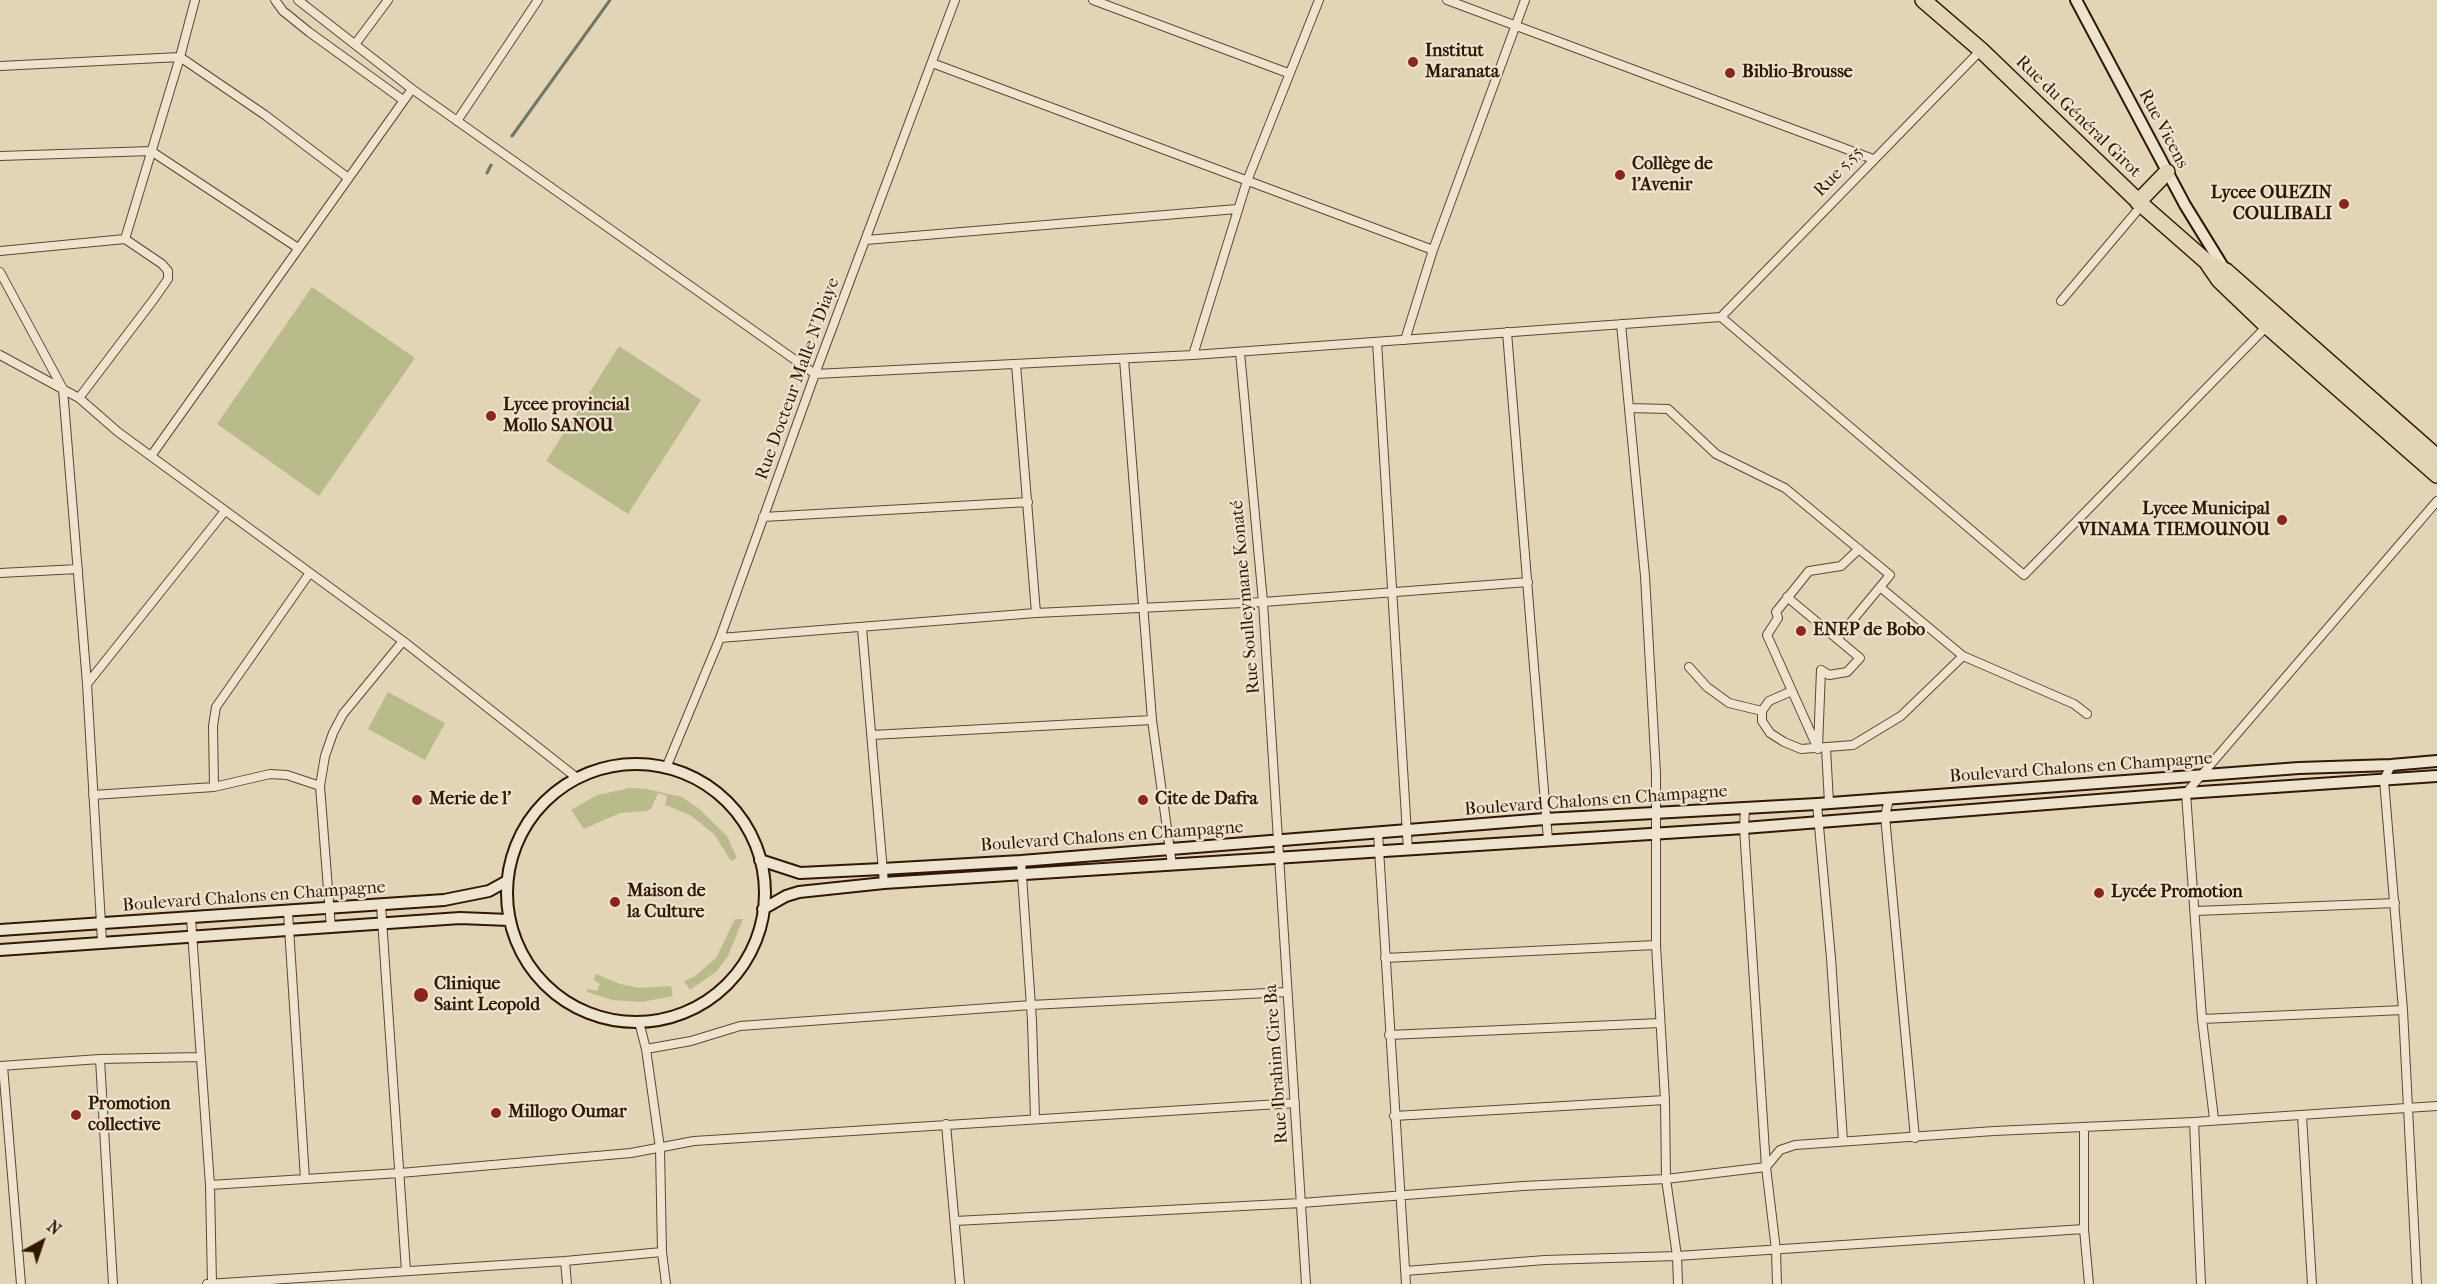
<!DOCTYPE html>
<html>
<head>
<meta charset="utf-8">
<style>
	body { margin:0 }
	#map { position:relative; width:2437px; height:1284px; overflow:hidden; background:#e2d5b5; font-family:"IM FELL French Canon",serif }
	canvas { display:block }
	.north { position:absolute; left:12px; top:1212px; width:60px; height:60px; -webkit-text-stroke:4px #ece4cf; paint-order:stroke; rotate:40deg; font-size:16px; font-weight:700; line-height:24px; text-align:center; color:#341605 }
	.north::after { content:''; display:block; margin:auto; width:21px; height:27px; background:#341605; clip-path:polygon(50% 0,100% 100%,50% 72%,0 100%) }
</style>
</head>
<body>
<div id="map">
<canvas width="2437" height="1284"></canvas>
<div class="north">N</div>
</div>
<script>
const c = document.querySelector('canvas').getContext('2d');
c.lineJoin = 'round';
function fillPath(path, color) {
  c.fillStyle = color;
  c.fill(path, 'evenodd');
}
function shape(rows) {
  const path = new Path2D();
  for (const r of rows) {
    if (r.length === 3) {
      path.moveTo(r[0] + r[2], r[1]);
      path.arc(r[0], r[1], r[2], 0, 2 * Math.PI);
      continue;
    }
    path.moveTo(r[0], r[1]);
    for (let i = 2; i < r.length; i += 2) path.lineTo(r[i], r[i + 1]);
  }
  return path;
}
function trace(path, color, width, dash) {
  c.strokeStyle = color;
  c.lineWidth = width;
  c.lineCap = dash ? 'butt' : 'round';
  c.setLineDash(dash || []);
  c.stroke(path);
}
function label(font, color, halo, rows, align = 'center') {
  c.font = font + ' "IM FELL French Canon",serif';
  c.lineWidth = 4.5;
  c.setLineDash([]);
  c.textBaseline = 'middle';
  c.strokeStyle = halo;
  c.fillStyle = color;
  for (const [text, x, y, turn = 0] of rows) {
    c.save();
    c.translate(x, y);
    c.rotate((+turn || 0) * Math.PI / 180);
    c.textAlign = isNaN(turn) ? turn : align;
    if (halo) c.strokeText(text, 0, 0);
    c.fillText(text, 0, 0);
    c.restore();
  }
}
const green = shape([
	[312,287,415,358,319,496,217,424],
	[619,346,701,400,628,514,546,461],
	[388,692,445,723,425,760,368,729],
	[630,788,647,789,682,797,698,808,727,836,737,858,731,861,714,834,690,815,665,805,667,796,658,793,651,809,646,811,620,813,584,829,571,810,597,795],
	[735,919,743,919,728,956,717,971,690,990,684,981,694,977,716,958],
	[596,974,620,984,639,988,671,986,673,996,642,1002,612,1000,587,992,587,989,597,991,600,984,594,980]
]);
const stream = shape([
	[512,136,610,0],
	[487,173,491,165]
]);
const street = shape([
	[275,0,283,11,309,32,403,100],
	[298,0,412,89,815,374,1193,355,1721,317,2024,575,2268,325],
	[1093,0,1288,73],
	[1447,0,1873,159],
	[356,43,388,0],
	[932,63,1433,250],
	[0,66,180,57,265,115,347,177],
	[457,121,538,0],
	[0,156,151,151,298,248],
	[125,239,180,57,195,0],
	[866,240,1237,209],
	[0,251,125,239,162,264,168,271,168,279,154,299,79,398],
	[0,272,63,389,87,684,102,941],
	[2061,301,2142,205],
	[1721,317,1981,50],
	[1621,324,1645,576,1656,773,1656,945,1665,1100,1666,1179,1677,1256,1678,1284],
	[1507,332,1548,840],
	[1405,340,1433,250,1525,0],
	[1377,342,1408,850],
	[1240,352,1263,602,1306,1284],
	[0,355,79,398,118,432,403,641,577,778],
	[1193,355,1247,181,1319,0],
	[1124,359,1152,720,1172,865],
	[1016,364,1036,613],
	[1629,408,1668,409,1716,454,1785,488,1890,575,1837,639],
	[151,456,412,89],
	[763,517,1028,502],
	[0,573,78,569],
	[1880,587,1963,656,2074,704,2087,714],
	[1787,597,1860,658,1847,672,1829,675,1821,670,1818,747],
	[862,628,884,883],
	[720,638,1036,613,1263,602,1528,582],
	[1689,667,1707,687,1729,703,1762,711],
	[87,684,225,511],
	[1792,691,1769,701,1762,711,1762,721,1770,733,1784,742,1801,749,1853,745,1901,716,1963,656],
	[872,735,1152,720],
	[1826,748,1829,803],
	[1818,749,1767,635,1778,618,1776,612,1809,571,1841,566,1859,549],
	[2391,765,2384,780,2403,1010,2417,1284],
	[666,768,720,638,815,374,955,0],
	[214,787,213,726,216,707,309,574],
	[93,795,214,787,270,774,287,775,320,786],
	[1889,799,1885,816,1915,1138],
	[1817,804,1831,958,1843,1141],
	[1745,808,1744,828,1766,1167,1776,1250,1777,1284],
	[1378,833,1406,1284],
	[1021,861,1032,1021,1035,1118],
	[381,905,406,1271],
	[2196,911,2395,903],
	[288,912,305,1179],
	[191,918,210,1185,212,1284],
	[331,928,320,786,325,756,333,733,343,714,403,641],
	[1385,958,1656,945],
	[2202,1019,2403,1010],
	[639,1022,646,1049,660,1148,662,1252,666,1284],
	[1389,1035,1660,1023],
	[646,1049,691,1041,740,1026,1031,1005,1287,992],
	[100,1059,113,1284],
	[0,1066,100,1059,200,1057],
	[3,1066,21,1284],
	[2302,1115,2312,1284],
	[1394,1116,1665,1100],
	[2214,1119,2202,1019,2186,793,2437,501],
	[2194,1122,2201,1284],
	[946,1124,960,1284],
	[2084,1128,2084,1229,2089,1284],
	[210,1185,400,1173,631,1153,694,1141,1295,1103],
	[955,1221,1301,1203,1523,1186,1666,1179,1766,1167,1780,1150,1795,1145,1994,1131,2194,1122,2437,1106],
	[565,1261,567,1284],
	[1405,1271,1545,1260,1677,1256,2084,1229],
	[207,1284,565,1261,662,1252]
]);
const secondary = shape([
	[2076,0,2185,205,2225,270],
	[636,893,129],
	[760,860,800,873,882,869,1021,861,1545,819,1817,804,2299,768,2391,765,2437,761],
	[763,909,786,896,799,892,884,883,1744,828,2186,793,2437,776],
	[0,930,444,900,489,891,507,881],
	[0,950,460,918,509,920]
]);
const highway = shape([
	[1923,0,1981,50,2142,205,2207,262,2226,271,2437,457],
	[2138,202,2167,172],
	[2208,264,2219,280,2267,326,2437,475]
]);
const markers = [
	[1413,62,6,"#8f2418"],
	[1730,73,6,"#8f2418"],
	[1620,175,6,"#8f2418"],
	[2344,204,6,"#8f2418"],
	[491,416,6,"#8f2418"],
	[2282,520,6,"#8f2418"],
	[1801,631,6,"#8f2418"],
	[417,800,6,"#8f2418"],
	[1143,800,6,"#8f2418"],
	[2099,893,6,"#8f2418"],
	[615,902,6,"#8f2418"],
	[421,995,8,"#8f2418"],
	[496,1113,6,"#8f2418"],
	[76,1115,6,"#8f2418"]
];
const poiNames = [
	["Institut",1425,52],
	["Maranata",1425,73],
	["Biblio-Brousse",1742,73],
	["Collège de",1632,165],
	["l'Avenir",1632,186],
	["Lycee OUEZIN",2332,194,"right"],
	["COULIBALI",2332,215,"right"],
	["Lycee provincial",503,406],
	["Mollo SANOU",503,427],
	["Lycee Municipal",2270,510,"right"],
	["VINAMA TIEMOUNOU",2270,531,"right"],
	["ENEP de Bobo",1813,631],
	["Merie de l'",429,800],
	["Cite de Dafra",1155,800],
	["Maison de",627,892],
	["la Culture",627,913],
	["Lycée Promotion",2111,893],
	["Clinique",434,985],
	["Saint Leopold",434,1006],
	["Promotion",88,1105],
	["collective",88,1126],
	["Millogo Oumar",508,1113]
];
const streetNames = [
	["Rue du Général Girot",2078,117,44],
	["Rue Vicens",2163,129,62],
	["Rue 5.55",1839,172,-46],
	["Rue Docteur Malle N'Diaye",798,379,-70],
	["Rue Soulleymane Konaté",1246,597,-95],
	["Boulevard Chalons en Champagne",2081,768,-4],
	["Boulevard Chalons en Champagne",1596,801,-4],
	["Boulevard Chalons en Champagne",1112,837,-4],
	["Boulevard Chalons en Champagne",254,897,-4],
	["Rue Ibrahim Cire Ba",1277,1064,-94]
];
fillPath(green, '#b9bc8a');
trace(stream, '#6e776c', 3);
trace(street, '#604631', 10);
trace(secondary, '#341605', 14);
trace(highway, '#341605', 18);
trace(street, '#ece4cf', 8);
trace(secondary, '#ece4cf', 10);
trace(highway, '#e2d5b5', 15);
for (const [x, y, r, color] of markers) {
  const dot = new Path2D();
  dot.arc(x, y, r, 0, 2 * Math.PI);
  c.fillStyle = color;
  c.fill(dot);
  trace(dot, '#ece4cf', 2);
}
label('bold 18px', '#341605', '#ece4cf', poiNames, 'left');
label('18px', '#341605', '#ece4cf', streetNames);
</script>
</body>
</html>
